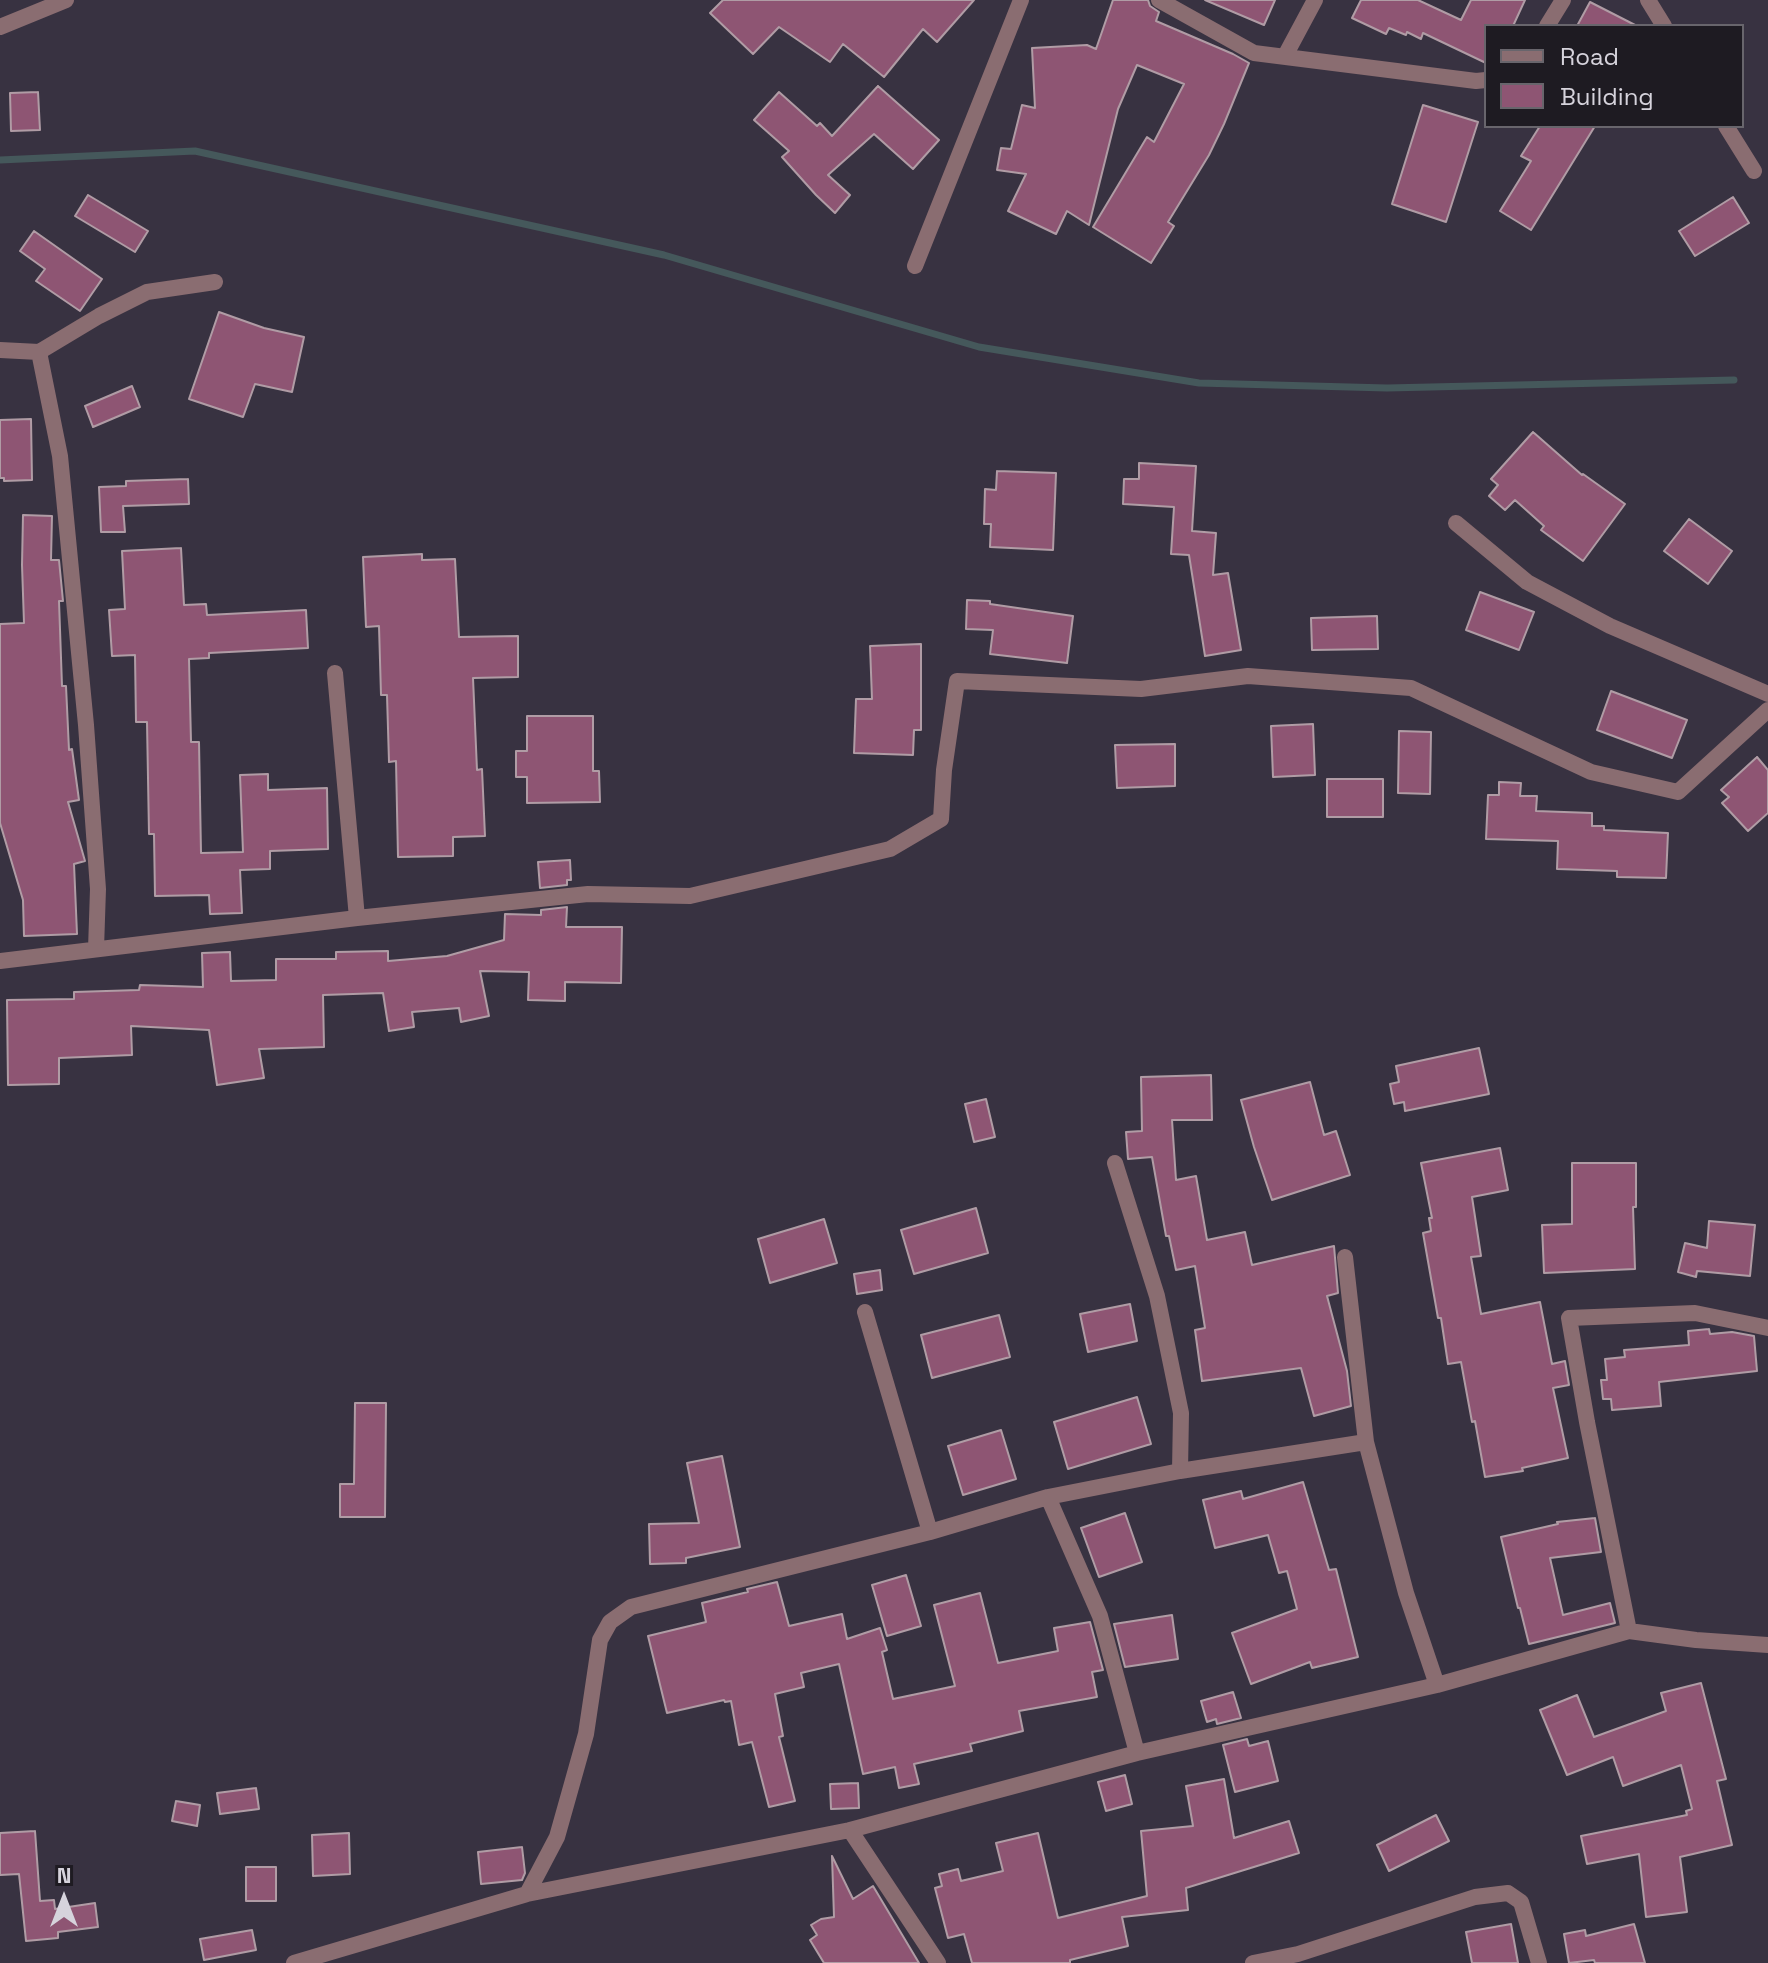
<!DOCTYPE html>
<html>
<head>
<meta charset="utf-8">
<style>
	body { margin:0 }
	#map { position:relative; width:1768px; height:1963px; overflow:hidden; background:#383241; font-family:"Space Grotesk",sans-serif }
	canvas { display:block }
	.legend { position:absolute; left:1484px; top:24px; width:260px; height:104px; box-sizing:border-box; background:#1e1b22; border:2px solid #68656c; margin:0; padding:10px 14px; list-style:none; font-size:24px; color:#d6d3dc }
	.legend li { display:flex; align-items:center; gap:16px; height:40px }
	.legend b { width:40px; border:2px solid #68656c }
	.north { position:absolute; left:24px; top:1859px; width:80px; height:80px; -webkit-text-stroke:6px #1e1b22; paint-order:stroke; rotate:0deg; font-size:22px; font-weight:700; line-height:32px; text-align:center; color:#d6d3dc }
	.north::after { content:''; display:block; margin:auto; width:28px; height:36px; background:#d6d3dc; clip-path:polygon(50% 0,100% 100%,50% 72%,0 100%) }
</style>
</head>
<body>
<div id="map">
<canvas width="1768" height="1963"></canvas>
<ul class="legend">
<li><b style="height:10px;background:#8a6d71"></b>Road</li>
<li><b style="height:22px;background:#8e5573"></b>Building</li>
</ul>
<div class="north">N</div>
</div>
<script>
const c = document.querySelector('canvas').getContext('2d');
c.lineJoin = 'round';
function shape(rows) {
  const path = new Path2D();
  for (const r of rows) {
    path.moveTo(r[0], r[1]);
    for (let i = 2; i < r.length; i += 2) path.lineTo(r[i], r[i + 1]);
  }
  return path;
}
function trace(path, color, width, dash) {
  c.strokeStyle = color;
  c.lineWidth = width;
  c.lineCap = dash ? 'butt' : 'round';
  c.setLineDash(dash || []);
  c.stroke(path);
}
function fillPath(path, color) {
  c.fillStyle = color;
  c.fill(path, 'evenodd');
}
const stream = shape([
	[0,160,195,151,664,255,979,347,1199,383,1387,388,1734,380]
]);
const building = shape([
	[723,0,974,0,937,42,923,29,884,77,843,44,830,62,779,27,753,54,710,13,723,0],
	[1113,0,1148,0,1150,6,1159,12,1156,21,1233,54,1249,63,1224,124,1209,155,1168,222,1174,226,1151,263,1093,227,1147,137,1154,142,1184,84,1137,65,1118,109,1089,225,1067,211,1056,234,1008,211,1026,174,997,170,1001,148,1011,149,1022,105,1035,108,1032,48,1087,45,1096,49,1113,0],
	[1205,0,1275,0,1264,25,1205,0],
	[1361,0,1418,0,1461,20,1471,0,1525,0,1513,26,1486,26,1486,63,1423,33,1421,39,1407,32,1406,35,1389,28,1386,34,1352,18,1361,0],
	[1590,2,1637,26,1577,26,1590,2],
	[878,86,939,140,913,169,874,134,828,175,850,195,835,213,816,195,782,157,789,151,754,120,779,92,817,126,820,123,832,136,878,86],
	[38,92,40,130,11,131,10,93,38,92],
	[1423,105,1478,122,1446,222,1392,204,1423,105],
	[1540,126,1595,126,1531,230,1500,211,1531,161,1521,156,1540,126],
	[88,195,148,231,135,252,75,216,88,195],
	[1733,197,1749,223,1695,256,1679,231,1733,197],
	[34,231,102,279,80,311,36,281,45,269,20,251,34,231],
	[219,312,264,328,304,337,292,392,255,384,243,417,189,399,219,312],
	[132,386,140,407,93,427,85,406,132,386],
	[31,419,32,480,4,481,4,478,0,478,0,420,31,419],
	[1533,432,1582,475,1583,474,1625,504,1583,561,1541,530,1544,526,1515,500,1505,510,1489,496,1498,485,1491,479,1533,432],
	[1139,463,1196,466,1192,531,1216,533,1213,575,1228,573,1241,650,1205,656,1189,555,1171,554,1174,507,1123,504,1124,479,1139,479,1139,463],
	[997,471,1056,473,1053,550,990,547,991,524,984,524,985,489,996,490,997,471],
	[188,479,189,504,123,506,125,532,101,532,99,487,126,486,126,481,188,479],
	[23,515,52,516,51,560,59,560,63,601,59,601,62,686,66,686,69,750,72,749,79,800,68,802,85,861,74,864,77,934,24,936,23,900,0,823,0,624,24,623,22,565,23,515],
	[1689,519,1732,551,1708,584,1664,551,1689,519],
	[181,548,184,605,206,604,207,615,306,610,308,648,209,653,209,658,189,659,191,742,199,742,201,853,243,852,240,775,268,774,268,790,327,788,328,849,270,851,270,869,240,870,242,913,210,914,209,895,155,896,154,834,149,834,147,722,136,722,135,655,112,656,109,610,125,609,122,551,181,548],
	[422,554,422,560,455,559,459,637,518,636,518,677,473,678,477,770,482,769,485,836,453,837,453,856,398,857,396,761,389,762,387,695,381,695,379,626,366,627,363,557,422,554],
	[1480,592,1534,612,1519,650,1466,630,1480,592],
	[967,600,990,601,990,604,1073,616,1067,663,990,654,993,630,966,629,967,600],
	[1377,616,1378,649,1312,650,1311,618,1377,616],
	[921,644,921,730,914,730,913,755,854,753,856,699,872,699,870,646,921,644],
	[1611,691,1687,720,1672,758,1597,730,1611,691],
	[527,716,593,716,593,771,599,771,600,802,527,803,527,777,516,777,516,751,527,751,527,716],
	[1313,724,1315,775,1273,777,1271,726,1313,724],
	[1399,731,1431,732,1430,794,1398,793,1399,731],
	[1175,744,1175,786,1117,788,1115,745,1175,744],
	[1757,757,1768,770,1768,813,1748,831,1722,803,1729,797,1721,790,1757,757],
	[1327,779,1383,779,1383,817,1327,817,1327,779],
	[1499,782,1521,783,1520,796,1537,796,1536,811,1592,813,1592,826,1604,826,1604,830,1668,833,1666,878,1617,877,1617,871,1557,869,1558,841,1486,839,1488,795,1499,795,1499,782],
	[570,860,571,880,567,880,567,885,540,888,538,862,570,860],
	[567,907,566,927,622,927,621,983,565,982,565,1001,528,1000,529,972,480,971,489,1016,461,1022,459,1008,412,1012,414,1027,389,1031,383,993,323,995,324,1047,259,1049,264,1078,217,1085,209,1030,131,1026,132,1055,59,1058,59,1084,8,1085,7,1000,74,999,74,992,139,990,140,985,203,987,202,953,230,952,231,981,276,980,276,959,336,959,336,952,388,951,388,961,447,956,504,940,505,914,541,915,541,910,567,907],
	[1479,1048,1489,1094,1405,1111,1404,1102,1394,1104,1390,1084,1399,1082,1396,1066,1479,1048],
	[1211,1075,1212,1120,1172,1120,1176,1180,1196,1176,1207,1240,1245,1232,1252,1265,1334,1246,1338,1293,1327,1296,1347,1371,1351,1406,1314,1416,1301,1368,1202,1381,1195,1330,1205,1328,1195,1266,1176,1270,1169,1236,1166,1236,1152,1157,1128,1159,1126,1132,1142,1131,1141,1077,1211,1075],
	[1310,1082,1324,1135,1336,1131,1350,1175,1272,1200,1254,1147,1241,1100,1310,1082],
	[986,1099,995,1137,974,1142,965,1104,986,1099],
	[1500,1148,1508,1190,1472,1197,1481,1256,1471,1257,1481,1314,1540,1302,1552,1364,1565,1361,1569,1385,1553,1388,1568,1458,1522,1468,1523,1471,1485,1477,1475,1421,1472,1422,1461,1362,1448,1364,1441,1318,1438,1318,1423,1233,1431,1231,1429,1218,1432,1218,1421,1163,1500,1148],
	[1572,1163,1636,1163,1636,1207,1633,1207,1635,1269,1544,1273,1542,1225,1572,1224,1572,1163],
	[976,1208,988,1253,914,1274,901,1230,976,1208],
	[824,1219,837,1263,770,1283,758,1239,824,1219],
	[1709,1221,1755,1225,1750,1276,1697,1271,1696,1277,1678,1272,1685,1243,1707,1248,1709,1221],
	[880,1270,882,1290,857,1294,854,1274,880,1270],
	[1130,1304,1137,1341,1088,1352,1080,1314,1130,1304],
	[999,1315,1010,1357,932,1378,921,1335,999,1315],
	[1709,1329,1710,1334,1732,1332,1754,1336,1757,1371,1659,1382,1661,1406,1612,1410,1611,1399,1603,1399,1601,1380,1607,1380,1605,1359,1625,1357,1624,1350,1689,1345,1688,1331,1709,1329],
	[1137,1397,1151,1444,1068,1469,1054,1422,1137,1397],
	[355,1403,386,1403,385,1517,340,1517,340,1484,354,1484,355,1403],
	[1001,1430,1016,1479,963,1495,948,1446,1001,1430],
	[722,1456,740,1547,686,1558,686,1563,650,1564,649,1524,699,1523,687,1463,722,1456],
	[1303,1482,1329,1570,1336,1569,1358,1657,1312,1668,1310,1662,1251,1684,1232,1633,1297,1609,1287,1571,1279,1573,1268,1535,1215,1548,1203,1500,1241,1491,1243,1499,1303,1482],
	[1125,1513,1142,1562,1099,1577,1081,1528,1125,1513],
	[1595,1518,1601,1552,1550,1558,1563,1615,1610,1603,1615,1623,1529,1644,1520,1608,1518,1608,1501,1537,1558,1524,1557,1522,1595,1518],
	[906,1575,921,1626,887,1636,872,1585,906,1575],
	[777,1582,789,1626,842,1614,847,1639,880,1628,887,1650,882,1652,893,1699,955,1686,934,1605,980,1593,998,1663,1058,1651,1054,1628,1090,1622,1103,1670,1092,1672,1097,1697,1019,1711,1023,1731,970,1744,972,1751,914,1764,919,1784,899,1788,895,1767,863,1774,839,1664,801,1673,804,1687,775,1694,783,1736,779,1737,795,1801,769,1807,752,1742,739,1745,731,1701,725,1702,724,1700,667,1713,648,1636,706,1622,702,1603,748,1592,747,1589,777,1582],
	[1172,1615,1178,1659,1125,1667,1114,1624,1172,1615],
	[1701,1683,1726,1779,1717,1781,1732,1845,1680,1857,1687,1912,1646,1917,1639,1854,1587,1864,1581,1836,1687,1815,1686,1811,1692,1809,1681,1765,1623,1786,1613,1757,1567,1775,1540,1710,1577,1695,1594,1737,1666,1711,1661,1693,1701,1683],
	[1233,1692,1241,1718,1217,1724,1216,1719,1207,1722,1201,1701,1233,1692],
	[1247,1739,1249,1746,1268,1741,1278,1781,1235,1792,1223,1745,1247,1739],
	[1125,1775,1132,1804,1106,1811,1098,1782,1125,1775],
	[1224,1779,1234,1838,1289,1821,1299,1853,1186,1888,1188,1910,1122,1917,1128,1946,1070,1960,1070,1963,972,1963,964,1934,948,1938,935,1888,942,1886,939,1874,958,1869,961,1881,1003,1871,996,1843,1038,1833,1058,1918,1147,1896,1141,1831,1193,1826,1186,1786,1224,1779],
	[858,1783,859,1808,831,1809,830,1784,858,1783],
	[256,1788,259,1809,220,1814,217,1793,256,1788],
	[176,1801,200,1805,197,1826,172,1821,176,1801],
	[1436,1815,1449,1841,1389,1871,1377,1845,1436,1815],
	[35,1831,40,1901,54,1900,55,1909,95,1903,98,1927,58,1932,58,1938,26,1941,19,1874,0,1875,0,1833,35,1831],
	[349,1833,350,1874,313,1876,312,1835,349,1833],
	[522,1847,525,1873,522,1880,481,1884,478,1852,522,1847],
	[832,1856,853,1899,873,1886,919,1963,824,1963,810,1940,817,1935,811,1925,821,1919,834,1917,832,1856],
	[246,1867,276,1867,276,1901,246,1901,246,1867],
	[1511,1924,1518,1963,1472,1963,1466,1932,1511,1924],
	[1634,1924,1645,1963,1595,1963,1594,1960,1569,1963,1564,1934,1585,1930,1586,1936,1634,1924],
	[252,1930,256,1950,204,1960,200,1939,252,1930]
]);
const street = shape([
	[1159,0,1254,53,1476,81,1486,80],
	[1648,0,1664,26],
	[1547,26,1563,0],
	[0,27,66,0],
	[1285,56,1315,0],
	[1726,126,1754,171],
	[915,266,1021,0],
	[0,350,39,352,99,316,147,292,215,282],
	[39,352,60,456,86,725,98,889,96,949],
	[1456,523,1527,582,1610,626,1768,694],
	[335,673,357,918],
	[0,961,357,918,588,894,690,896,890,849,941,819,944,770,957,681,1141,689,1248,676,1411,688,1591,772,1678,792,1768,710],
	[1115,1163,1157,1296,1181,1413,1180,1471],
	[1345,1257,1366,1442,1406,1593,1437,1685],
	[865,1312,930,1532],
	[1048,1497,1100,1616,1137,1753],
	[1629,1631,1587,1422,1569,1318,1695,1313,1768,1328],
	[850,1830,938,1963],
	[527,1894,557,1837,586,1734,600,1640,610,1622,631,1607,930,1532,1048,1497,1180,1471,1366,1442],
	[294,1963,527,1894,850,1830,1137,1753,1437,1685,1629,1631,1696,1640,1768,1645],
	[1253,1963,1298,1954,1475,1897,1508,1893,1521,1902,1539,1963]
]);
trace(stream, '#45585b', 7);
fillPath(building, '#8e5573');
trace(building, '#b09ca5', 2);
trace(street, '#8a6d71', 16);
</script>
</body>
</html>
